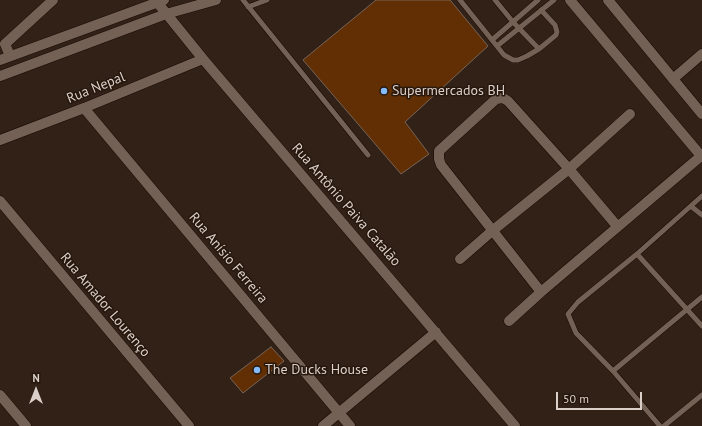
<!DOCTYPE html>
<html>
<head>
<meta charset="utf-8">
<style>
	body { margin:0 }
	#map { position:relative; width:702px; height:426px; overflow:hidden; background:#312116; font-family:"PT Sans",sans-serif }
	canvas { display:block }
	.north { position:absolute; left:16px; top:370px; width:40px; height:40px; -webkit-text-stroke:3px #27170d; paint-order:stroke; rotate:0deg; font-size:11px; font-weight:700; line-height:16px; text-align:center; color:#dbd0c9 }
	.north::after { content:''; display:block; margin:auto; width:14px; height:18px; background:#dbd0c9; clip-path:polygon(50% 0,100% 100%,50% 72%,0 100%) }
	.scale { position:absolute; left:556px; top:392px; width:86px; height:18px; box-sizing:border-box; border:2px solid #dbd0c9; border-top:0; padding-left:5px; font-size:12px; line-height:14px; white-space:nowrap; color:#dbd0c9; -webkit-text-stroke:3px #27170d; paint-order:stroke }
</style>
</head>
<body>
<div id="map">
<canvas width="702" height="426"></canvas>
<div class="north">N</div>
<div class="scale">50 m</div>
</div>
<script>
const c = document.querySelector('canvas').getContext('2d');
c.lineJoin = 'round';
function fillPath(path, color) {
  c.fillStyle = color;
  c.fill(path, 'evenodd');
}
function shape(rows) {
  const path = new Path2D();
  for (const r of rows) {
    path.moveTo(r[0], r[1]);
    for (let i = 2; i < r.length; i += 2) path.lineTo(r[i], r[i + 1]);
  }
  return path;
}
function trace(path, color, width, dash) {
  c.strokeStyle = color;
  c.lineWidth = width;
  c.lineCap = dash ? 'butt' : 'round';
  c.setLineDash(dash || []);
  c.stroke(path);
}
function label(font, color, halo, rows, align = 'center') {
  c.font = font + ' "PT Sans",sans-serif';
  c.lineWidth = 3;
  c.setLineDash([]);
  c.textBaseline = 'middle';
  c.strokeStyle = halo;
  c.fillStyle = color;
  for (const [text, x, y, turn = 0] of rows) {
    c.save();
    c.translate(x, y);
    c.rotate((+turn || 0) * Math.PI / 180);
    c.textAlign = isNaN(turn) ? turn : align;
    if (halo) c.strokeText(text, 0, 0);
    c.fillText(text, 0, 0);
    c.restore();
  }
}
const building = shape([
	[376,0,450,0,488,46,405,122,429,154,401,174,303,60,376,0],
	[271,347,284,361,243,393,230,378,271,347]
]);
const lane = shape([
	[243,0,368,155],
	[460,0,504,55,513,60,518,60,527,56,539,49,556,35,557,32,555,25,541,10],
	[495,0,513,22,539,49],
	[248,7,267,0],
	[492,40,538,0],
	[497,46,554,0],
	[692,207,702,215],
	[637,254,702,326],
	[613,371,702,297],
	[660,426,613,371,576,333,568,314,578,302,637,254,702,196],
	[664,426,702,395]
]);
const street = shape([
	[157,2,203,59,515,426],
	[10,56,5,44,53,0],
	[673,79,702,54],
	[84,108,350,426],
	[0,140,84,108,203,59],
	[0,201,189,426],
	[617,226,569,169,508,101,503,98,496,99,439,151,439,159,441,165,541,292,701,156],
	[460,259,492,231,569,169,630,114],
	[509,321,541,292],
	[0,395,26,426],
	[323,426,436,332]
]);
const secondary = shape([
	[570,0,702,157],
	[608,0,702,114],
	[0,60,164,0],
	[0,76,166,14,216,0]
]);
const markers = [
	[384,91,4,"#85bbfb"],
	[257,370,4,"#85bbfb"]
];
const streetNames = [
	["Rua Nepal",96,88,-22],
	["Rua Antônio Paiva Catalão",346,205,49],
	["Rua Anísio Ferreira",228,258,50],
	["Rua Amador Lourenço",105,305,50]
];
const poiNames = [
	["Supermercados BH",392,91],
	["The Ducks House",265,370]
];
fillPath(building, '#612f03');
trace(building, '#786559', 1);
trace(lane, '#180a03', 6);
trace(street, '#180a03', 11);
trace(secondary, '#180a03', 11);
trace(lane, '#746155', 5);
trace(street, '#746155', 10);
trace(secondary, '#746155', 10);
for (const [x, y, r, color] of markers) {
  const dot = new Path2D();
  dot.arc(x, y, r, 0, 2 * Math.PI);
  c.fillStyle = color;
  c.fill(dot);
  trace(dot, '#27170d', 1.5);
}
label('14px', '#dbd0c9', '#27170d', streetNames);
label('14px', '#dbd0c9', '#27170d', poiNames, 'left');
</script>
</body>
</html>
